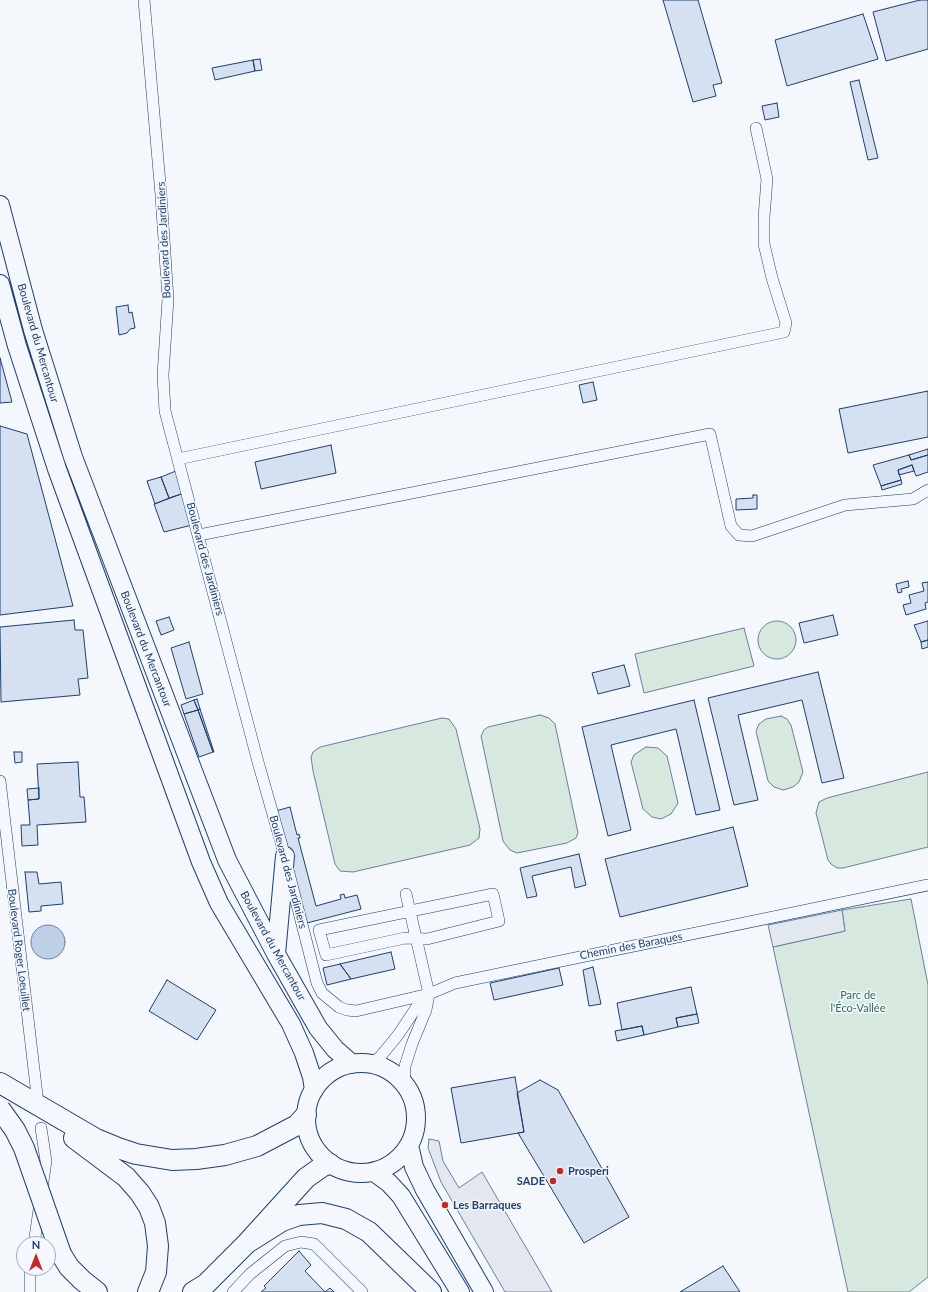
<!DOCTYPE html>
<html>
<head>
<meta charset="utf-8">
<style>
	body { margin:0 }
	#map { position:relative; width:928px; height:1292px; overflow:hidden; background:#f4f7fb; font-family:Lato,sans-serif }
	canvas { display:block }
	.north { position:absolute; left:16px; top:1236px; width:40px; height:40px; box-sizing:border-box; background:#f4f7fb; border:1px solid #9eadc5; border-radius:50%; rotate:0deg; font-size:11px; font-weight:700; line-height:16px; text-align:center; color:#1d3f73 }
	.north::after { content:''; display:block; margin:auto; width:14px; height:18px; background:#c62828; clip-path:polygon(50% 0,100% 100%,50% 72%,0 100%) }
</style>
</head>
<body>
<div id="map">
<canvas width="928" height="1292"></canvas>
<div class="north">N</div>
</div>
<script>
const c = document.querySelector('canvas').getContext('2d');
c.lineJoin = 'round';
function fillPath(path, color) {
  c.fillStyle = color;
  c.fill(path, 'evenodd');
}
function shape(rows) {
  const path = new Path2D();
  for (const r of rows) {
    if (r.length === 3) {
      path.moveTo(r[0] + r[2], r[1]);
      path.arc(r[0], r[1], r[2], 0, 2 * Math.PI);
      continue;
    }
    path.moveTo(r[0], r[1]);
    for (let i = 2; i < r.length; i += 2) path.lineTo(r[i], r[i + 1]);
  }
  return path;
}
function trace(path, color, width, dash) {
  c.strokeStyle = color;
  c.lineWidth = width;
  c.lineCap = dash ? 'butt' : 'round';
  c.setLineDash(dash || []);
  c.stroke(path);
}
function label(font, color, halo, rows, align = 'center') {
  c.font = font + ' Lato,sans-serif';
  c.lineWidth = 3;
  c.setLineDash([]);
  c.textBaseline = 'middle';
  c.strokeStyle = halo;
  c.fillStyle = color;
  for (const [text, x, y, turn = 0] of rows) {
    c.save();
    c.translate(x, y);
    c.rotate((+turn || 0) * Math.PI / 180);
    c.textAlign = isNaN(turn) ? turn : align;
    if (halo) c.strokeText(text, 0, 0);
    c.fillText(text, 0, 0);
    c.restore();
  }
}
const green = shape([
	[777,640,19],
	[744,628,754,666,644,693,635,654,744,628],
	[540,715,549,718,555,724,578,833,576,838,567,843,517,853,510,850,503,841,481,736,484,730,488,727,540,715],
	[781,716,787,719,791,725,803,772,799,782,793,787,783,790,774,787,768,781,756,731,759,724,766,719,781,716],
	[442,718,449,719,456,729,480,829,479,838,470,845,353,872,340,871,335,864,313,771,311,757,313,752,320,747,442,718],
	[646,747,658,748,667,756,678,803,671,814,661,819,652,817,643,809,631,762,634,755,646,747],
	[928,772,928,847,843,868,837,868,831,864,828,860,816,813,819,802,827,798,928,772],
	[911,899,928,985,928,1277,909,1292,848,1292,773,947,845,931,842,910,911,899]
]);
const parking = shape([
	[842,910,845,931,773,947,768,925,842,910],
	[429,1139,439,1141,443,1161,459,1188,482,1172,552,1292,505,1292,441,1182,428,1148,429,1139]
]);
const water = shape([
	[48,942,17]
]);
const building = shape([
	[663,0,698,0,722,83,713,85,716,96,693,102,663,0],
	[920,0,928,0,928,49,886,61,873,12,920,0],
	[863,14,878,59,787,86,775,40,863,14],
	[260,59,262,70,255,71,253,60,260,59],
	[253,60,255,71,215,80,212,68,253,60],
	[859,80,878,158,868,160,850,82,859,80],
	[777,103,779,117,765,120,762,106,777,103],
	[128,305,129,313,132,312,135,328,130,329,127,333,119,335,116,307,128,305],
	[0,358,12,402,0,403,0,358],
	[593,382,597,400,583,403,579,385,593,382],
	[928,391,928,437,848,453,839,409,928,391],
	[0,426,27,434,73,606,0,615,0,426],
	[331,445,336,473,261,489,255,462,331,445],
	[928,449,928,455,911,460,909,455,928,449],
	[909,455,911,460,928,455,928,472,916,476,912,465,898,470,901,480,881,486,873,465,909,455],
	[912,465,914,471,899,475,898,470,912,465],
	[176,471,184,493,169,498,161,477,176,471],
	[161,477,169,498,155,504,147,481,161,477],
	[901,480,902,484,882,490,881,486,901,480],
	[184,493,192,525,164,532,154,504,184,493],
	[753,495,757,495,757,509,736,510,736,499,753,498,753,495],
	[908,581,909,587,901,589,902,592,898,593,896,584,908,581],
	[928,582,928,602,925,603,926,609,906,615,903,605,911,603,909,595,924,591,922,583,928,582],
	[833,615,838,635,804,643,799,623,833,615],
	[169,617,174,630,161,635,156,621,169,617],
	[74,620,75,630,83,630,88,678,78,679,80,695,1,702,0,627,74,620],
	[928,621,928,640,921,642,914,625,928,621],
	[928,640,928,647,922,649,921,642,928,640],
	[189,642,203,694,186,699,171,648,189,642],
	[624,665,630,686,598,694,592,673,624,665],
	[818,672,844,778,822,783,802,700,738,715,758,800,734,805,708,698,818,672],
	[197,699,200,709,198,710,194,700,197,699],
	[194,700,198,710,184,714,181,705,194,700],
	[694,700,720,810,696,815,676,729,611,745,631,830,608,836,582,727,694,700],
	[200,709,214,752,213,752,198,710,200,709],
	[198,710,213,752,199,757,184,714,198,710],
	[14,752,22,752,22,762,15,763,14,752],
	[78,762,80,797,84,797,86,822,37,825,38,845,22,846,21,825,30,825,28,800,39,799,37,764,78,762],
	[39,788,39,799,28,800,27,789,39,788],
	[290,807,297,835,299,834,300,838,298,838,316,906,341,899,340,895,344,894,345,898,357,895,361,909,307,923,276,811,290,807],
	[733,827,748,886,620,917,605,859,733,827],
	[579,854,586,885,575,888,571,867,532,876,537,896,527,898,520,868,579,854],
	[25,872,37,872,39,884,61,882,63,904,41,906,41,911,29,912,25,872],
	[391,952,395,969,351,979,340,964,391,952],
	[340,964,351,979,327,985,323,968,340,964],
	[593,967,601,1004,589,1006,583,970,593,967],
	[559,968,563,985,494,1000,490,983,559,968],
	[167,980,216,1010,197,1040,149,1011,167,980],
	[691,987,697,1014,676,1018,678,1027,644,1035,642,1026,622,1030,617,1003,691,987],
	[697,1014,699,1023,678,1027,676,1018,697,1014],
	[642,1026,644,1035,617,1041,615,1031,642,1026],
	[515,1077,524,1132,461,1143,451,1088,515,1077],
	[540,1080,558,1090,629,1217,584,1243,518,1133,524,1132,517,1093,540,1080],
	[299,1251,311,1265,305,1271,325,1292,330,1288,334,1292,261,1292,266,1288,264,1286,299,1251],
	[723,1266,740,1292,680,1292,723,1266]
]);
const street = shape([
	[144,0,161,195,168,299,163,375,165,411,258,762,282,846,317,983,322,993,339,1007,347,1010,356,1011,429,994,455,983,928,885],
	[178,459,784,332,786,323,772,278,764,244,764,217,767,179,756,128],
	[199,535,710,434,731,526,739,535,752,536,845,505,913,499,928,490],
	[0,781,37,1095],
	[493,894,499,921,427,939,405,938,326,955,319,930,493,894],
	[370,1064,380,1057,398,1035,416,1008,429,994],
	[404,1084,405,1066,412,1044,426,1010,429,994,406,894],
	[34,1244,46,1161,41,1128],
	[30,1292,30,1268],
	[233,1292,250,1274,285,1246,301,1242,314,1244,362,1292]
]);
const primary = shape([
	[0,205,33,330,73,457,227,860,276,954,318,1028,335,1049,352,1064],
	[0,284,17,346,57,469,201,862,219,903,291,1024,304,1053,312,1077,314,1090],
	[276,954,285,856],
	[361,1118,55],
	[409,1145,414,1167,425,1190,484,1292],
	[374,1172,389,1183,401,1196,460,1292]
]);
const highway = shape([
	[0,1083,96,1139,118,1148,136,1154,172,1160,196,1159,225,1155,257,1146,297,1125,306,1115],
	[74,1138,126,1177,140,1193,149,1207,155,1223,158,1246,156,1272,148,1292],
	[247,1243,282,1221,299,1215,322,1213,346,1219,369,1232,431,1292],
	[61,1254,69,1267,82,1280,97,1292],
	[193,1292,206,1284,247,1243,306,1178,323,1166,330,1164]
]);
const highwayBridge = shape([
	[0,1109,15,1130,24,1148,61,1254]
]);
const markers = [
	[560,1171,4,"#c62828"],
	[553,1181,4,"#c62828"],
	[445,1205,4,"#c62828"]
];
const streetNames = [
	["Boulevard des Jardiniers",164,240,-93],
	["Boulevard du Mercantour",38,343,74],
	["Boulevard des Jardiniers",205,559,75],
	["Boulevard du Mercantour",146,649,69],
	["Boulevard des Jardiniers",288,872,75],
	["Boulevard du Mercantour",273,946,61],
	["Chemin des Baraques",631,946,-11],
	["Boulevard Roger Loeuillet",19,950,83]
];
const parkNames = [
	["Parc de",858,995],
	["l'Éco-Vallée",858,1008]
];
const poiNames = [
	["Prosperi",568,1171],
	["SADE",545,1181,"right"],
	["Les Barraques",453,1205]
];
fillPath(green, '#d7e8df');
trace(green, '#687fa3', 1);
fillPath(parking, '#e3e8f0');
trace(parking, '#687fa3', 1);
fillPath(water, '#bed0e5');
trace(water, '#687fa3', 1);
fillPath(building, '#d5e0f0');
trace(building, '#1d3f73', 1);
trace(street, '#1d3f73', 12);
trace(primary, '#1d3f73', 20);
trace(highway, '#1d3f73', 22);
trace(street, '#f4f7fb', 11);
trace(primary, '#f4f7fb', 18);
trace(highway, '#f4f7fb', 20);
trace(highwayBridge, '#1d3f73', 22, []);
trace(highwayBridge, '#f4f7fb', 20);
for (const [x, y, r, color] of markers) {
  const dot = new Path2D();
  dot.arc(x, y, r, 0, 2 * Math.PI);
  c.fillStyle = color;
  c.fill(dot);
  trace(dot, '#f4f7fb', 1.5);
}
label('11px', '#1d3f73', '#f4f7fb', streetNames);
label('11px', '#2c6c60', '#f4f7fb', parkNames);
label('bold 11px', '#1d3f73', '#f4f7fb', poiNames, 'left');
</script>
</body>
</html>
